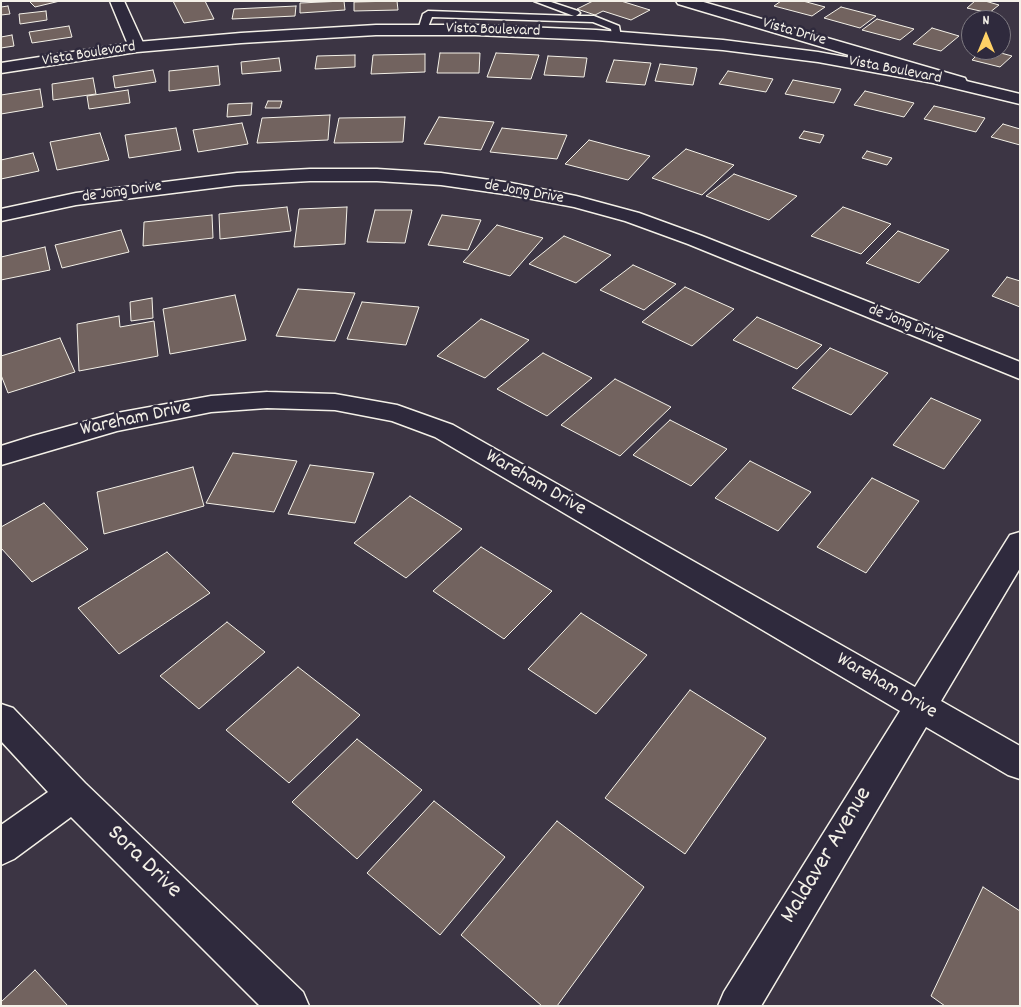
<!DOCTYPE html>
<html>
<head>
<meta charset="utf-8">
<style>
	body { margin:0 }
	#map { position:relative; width:1021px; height:1007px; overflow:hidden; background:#3c3544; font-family:Dekko,sans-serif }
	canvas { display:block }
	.frame { position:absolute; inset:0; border:2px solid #f4f1e8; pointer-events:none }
	.north { position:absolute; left:961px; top:10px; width:50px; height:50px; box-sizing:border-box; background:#2f2a3d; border:1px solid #7e7a81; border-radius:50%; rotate:0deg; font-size:14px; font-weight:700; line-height:20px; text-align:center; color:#f4f1e8 }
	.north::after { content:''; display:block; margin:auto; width:18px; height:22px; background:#ffd166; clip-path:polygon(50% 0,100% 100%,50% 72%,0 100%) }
</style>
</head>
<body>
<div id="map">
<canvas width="1021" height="1007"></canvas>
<div class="frame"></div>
<div class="north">N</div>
</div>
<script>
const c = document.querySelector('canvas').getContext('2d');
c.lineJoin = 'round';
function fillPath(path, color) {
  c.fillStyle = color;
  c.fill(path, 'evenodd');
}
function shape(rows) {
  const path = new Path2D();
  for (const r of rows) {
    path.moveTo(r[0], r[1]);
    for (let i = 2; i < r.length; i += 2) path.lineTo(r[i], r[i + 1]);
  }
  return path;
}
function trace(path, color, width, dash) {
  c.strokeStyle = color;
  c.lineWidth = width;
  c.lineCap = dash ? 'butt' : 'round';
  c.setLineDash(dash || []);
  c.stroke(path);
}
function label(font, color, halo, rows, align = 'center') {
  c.font = font + ' Dekko,sans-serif';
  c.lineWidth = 5;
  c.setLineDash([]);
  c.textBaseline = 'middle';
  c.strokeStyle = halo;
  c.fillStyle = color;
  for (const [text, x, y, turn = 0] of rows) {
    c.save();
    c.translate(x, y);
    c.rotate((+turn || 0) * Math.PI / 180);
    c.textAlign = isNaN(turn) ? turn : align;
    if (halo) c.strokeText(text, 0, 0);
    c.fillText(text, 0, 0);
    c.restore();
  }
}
const building = shape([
	[29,1,60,1,35,7,29,1],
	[173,1,205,1,214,19,184,23,173,1],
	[344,1,345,10,300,13,300,3,344,1],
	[397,1,398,10,354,11,354,2,397,1],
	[593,1,621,1,650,10,631,20,603,11,595,15,577,9,593,1],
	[781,1,803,1,825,7,812,16,774,6,781,1],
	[975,1,985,1,999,5,989,13,967,8,975,1],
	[8,6,10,14,1,15,1,7,8,6],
	[296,6,295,16,232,19,234,9,296,6],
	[841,7,876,16,860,28,824,18,841,7],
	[46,11,47,20,20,24,19,14,46,11],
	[877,19,914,29,900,40,862,30,877,19],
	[69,26,72,37,32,43,29,32,69,26],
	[932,28,959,36,941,51,913,44,932,28],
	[12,35,14,46,1,48,1,37,12,35],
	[982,50,990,50,1012,56,1000,67,972,60,982,50],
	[440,53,480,53,479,73,437,73,440,53],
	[496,53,539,55,531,79,487,77,496,53],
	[425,54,425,72,371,74,373,55,425,54],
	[355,55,355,67,315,69,317,56,355,55],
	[548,56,587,58,584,77,544,75,548,56],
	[279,58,281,71,242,74,241,62,279,58],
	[614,60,651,63,645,85,606,82,614,60],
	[660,64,697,68,693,85,655,81,660,64],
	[218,66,220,85,169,91,169,71,218,66],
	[153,70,156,82,115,88,113,76,153,70],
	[728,71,773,79,766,92,719,84,728,71],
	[93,78,96,94,53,100,52,84,93,78],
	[793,80,841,89,834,103,785,94,793,80],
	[40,89,43,107,1,114,1,95,40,89],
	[128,90,130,103,89,109,87,96,128,90],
	[865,91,914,103,904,117,854,105,865,91],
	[268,101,282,101,280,108,265,108,268,101],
	[252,103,251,115,227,117,228,104,252,103],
	[934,106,985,118,976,132,924,119,934,106],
	[330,115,328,140,257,143,262,118,330,115],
	[405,117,403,142,334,143,339,118,405,117],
	[439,117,494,122,481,150,424,144,439,117],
	[242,123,248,144,198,152,193,130,242,123],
	[1003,124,1020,129,1020,145,991,137,1003,124],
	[176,128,181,150,129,158,125,135,176,128],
	[502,128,567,135,557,159,490,152,502,128],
	[804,131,824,135,820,143,799,138,804,131],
	[100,133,109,160,57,170,50,142,100,133],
	[589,140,650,156,628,180,565,164,589,140],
	[686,149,734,165,702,195,652,178,686,149],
	[867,151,892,158,887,165,862,158,867,151],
	[33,153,39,171,1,179,1,160,33,153],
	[734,174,797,196,769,220,706,196,734,174],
	[287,207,291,231,220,239,219,214,287,207],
	[347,207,345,244,294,247,299,209,347,207],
	[843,207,891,224,861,254,811,236,843,207],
	[375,210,412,210,405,243,367,242,375,210],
	[212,215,213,238,143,246,144,222,212,215],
	[442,215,481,220,468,250,428,245,442,215],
	[497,225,543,238,510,276,463,262,497,225],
	[121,230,129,252,62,268,55,245,121,230],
	[898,231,949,250,919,283,866,263,898,231],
	[564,236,611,255,576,283,529,264,564,236],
	[45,247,50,270,1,280,1,257,45,247],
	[633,265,676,284,644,310,600,290,633,265],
	[1007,277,1020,281,1020,307,992,296,1007,277],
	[685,287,734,309,692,346,642,322,685,287],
	[298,289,355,293,335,341,276,336,298,289],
	[235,295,246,340,170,354,163,309,235,295],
	[152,298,153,318,131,321,130,302,152,298],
	[362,302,419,307,406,345,347,339,362,302],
	[119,316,120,327,154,321,158,356,79,371,77,324,119,316],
	[757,317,822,345,797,369,733,340,757,317],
	[481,319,529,340,485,378,437,356,481,319],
	[60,338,75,372,8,393,1,375,1,356,60,338],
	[830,348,888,373,851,415,792,388,830,348],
	[543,353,592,378,547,416,497,389,543,353],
	[615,379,671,407,620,456,561,425,615,379],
	[931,398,981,420,944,469,893,445,931,398],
	[670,420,727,449,691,486,633,455,670,420],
	[233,453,297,461,274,512,206,503,233,453],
	[750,461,811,492,778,531,715,498,750,461],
	[310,465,374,473,355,523,288,514,310,465],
	[193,467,204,506,104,534,97,492,193,467],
	[872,478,919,501,866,573,817,547,872,478],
	[410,496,462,529,406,578,354,543,410,496],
	[44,503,88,549,32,582,1,548,1,527,44,503],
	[481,547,552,591,504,639,433,591,481,547],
	[167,552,210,593,119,654,78,608,167,552],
	[581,613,647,655,596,714,528,669,581,613],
	[227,622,265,652,199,709,160,676,227,622],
	[298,667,360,715,289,783,226,730,298,667],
	[690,690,766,738,685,854,605,798,690,690],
	[357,739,422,790,357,859,292,802,357,739],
	[434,801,505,857,440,935,367,873,434,801],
	[557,821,644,887,557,1006,542,1006,461,935,557,821],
	[983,887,1020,911,1020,1006,945,1006,931,996,983,887],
	[35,970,68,1006,1,1006,1,1002,35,970]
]);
const lane = shape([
	[534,1,548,1,578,11,580,13,576,16,594,16,619,26,621,37,619,39,613,39,611,29,593,22,432,17,426,32,420,32,418,30,423,14,428,11,574,16,534,1]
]);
const street = shape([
	[110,1,124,1,145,47,143,50,131,50,129,47,110,1],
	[676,1,700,1,965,78,967,82,965,86,953,86,678,4,676,1],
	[310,169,377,169,441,173,511,183,576,196,639,213,702,236,1020,362,1020,379,688,244,625,221,574,207,511,195,441,185,377,181,310,181,237,185,76,205,1,221,1,209,76,193,237,173,310,169],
	[267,392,335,394,397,405,453,425,915,687,1010,535,1020,532,1020,568,941,701,1020,746,1020,779,1008,775,926,727,761,1006,718,1006,724,992,900,711,435,437,392,421,335,410,267,408,211,412,117,431,1,465,1,446,33,436,117,413,211,396,267,392],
	[1,704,13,708,85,783,303,992,309,1006,260,1006,71,817,14,859,1,865,1,825,48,792,1,741,1,704]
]);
const secondary = shape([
	[376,25,475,25,596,30,723,40,818,52,933,73,1020,94,1020,104,933,83,818,62,723,50,596,40,475,35,376,35,241,43,137,52,1,73,1,63,137,42,241,33,376,25]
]);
const farStreetnames = [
	["Vista Boulevard",493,31,2],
	["Vista Drive",794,33,16],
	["Vista Boulevard",89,55,-9],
	["Vista Boulevard",895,71,11],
	["de Jong Drive",122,193,-8],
	["de Jong Drive",524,193,10],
	["de Jong Drive",906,325,22]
];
const streetNames = [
	["Wareham Drive",136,420,-12],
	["Wareham Drive",535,484,30],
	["Wareham Drive",886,687,30]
];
const nearStreetnames = [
	["Maldaver Avenue",828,856,-59],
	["Sora Drive",143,863,44]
];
fillPath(building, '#72635f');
trace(building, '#f4f1e8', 1);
trace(lane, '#f4f1e8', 3);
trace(street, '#f4f1e8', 3);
trace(secondary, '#f4f1e8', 3);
fillPath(lane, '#2f2a3d');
fillPath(street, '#2f2a3d');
fillPath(secondary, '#2f2a3d');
label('16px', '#f4f1e8', '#2f2a3d', farStreetnames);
label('20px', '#f4f1e8', '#2f2a3d', streetNames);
label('24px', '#f4f1e8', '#2f2a3d', nearStreetnames);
</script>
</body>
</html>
